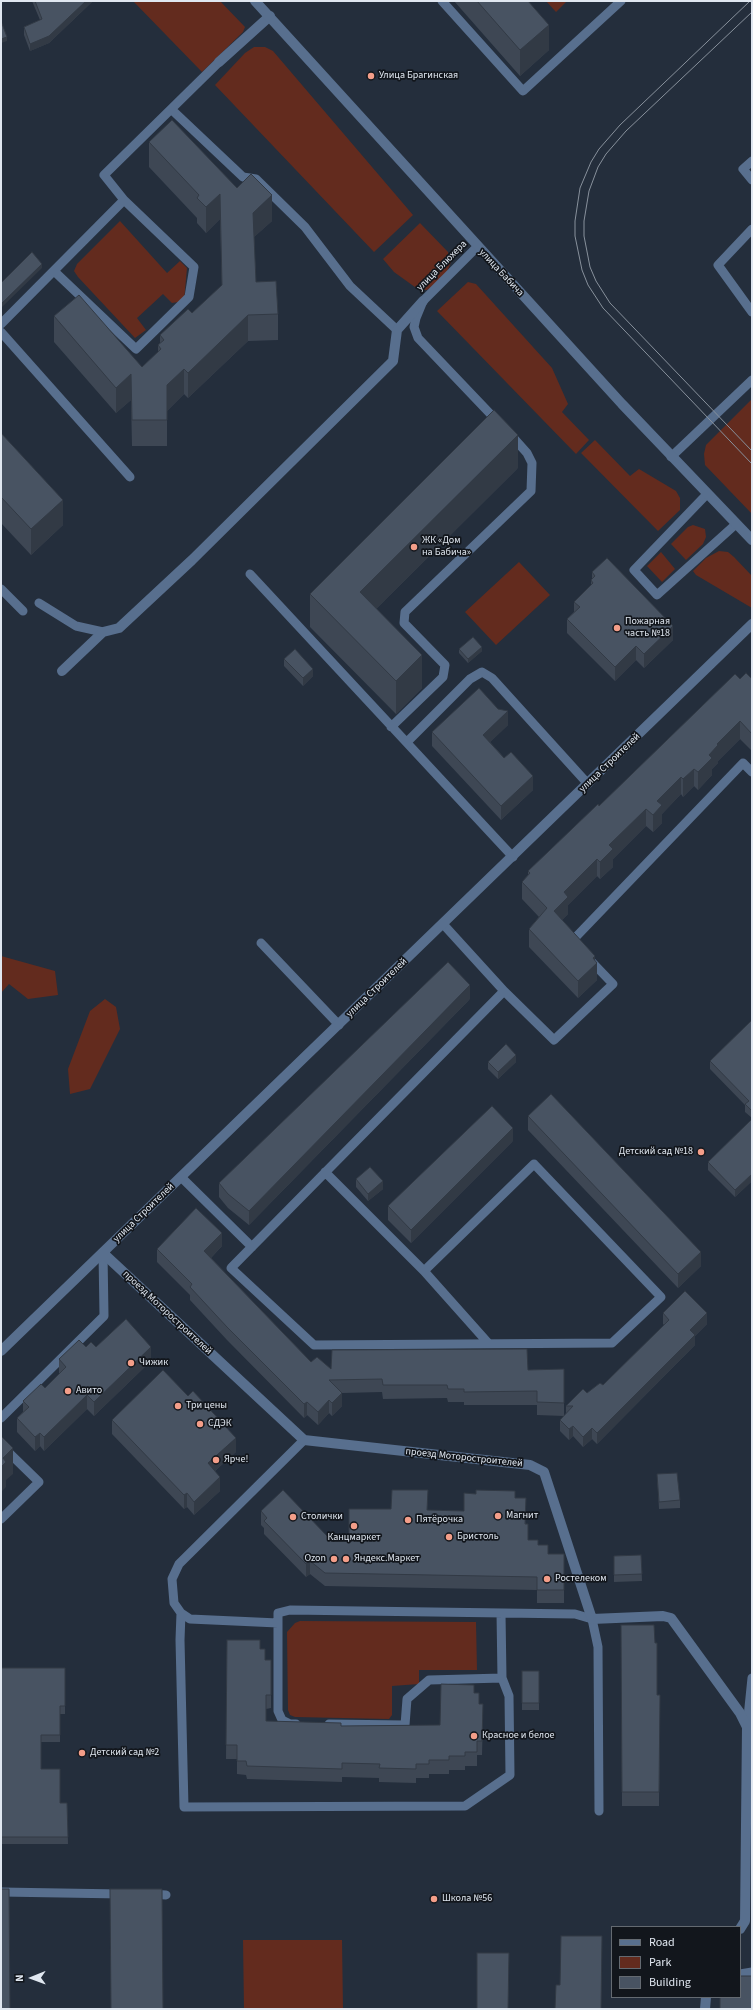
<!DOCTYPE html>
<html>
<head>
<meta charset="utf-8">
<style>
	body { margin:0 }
	#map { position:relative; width:753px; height:2010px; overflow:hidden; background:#242e3c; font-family:"Source Sans 3",sans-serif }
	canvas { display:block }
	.frame { position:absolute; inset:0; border:2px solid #e0e7f0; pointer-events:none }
	.legend { position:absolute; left:611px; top:1926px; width:130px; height:72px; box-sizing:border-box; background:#12161c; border:1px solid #646a71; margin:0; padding:5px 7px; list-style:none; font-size:12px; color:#e0e7f0 }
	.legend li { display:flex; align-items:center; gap:8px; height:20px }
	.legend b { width:20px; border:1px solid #646a71 }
	.north { position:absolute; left:12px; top:1958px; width:40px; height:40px; -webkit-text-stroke:3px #12161c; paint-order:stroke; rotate:269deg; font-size:11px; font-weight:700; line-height:16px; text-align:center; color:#e0e7f0 }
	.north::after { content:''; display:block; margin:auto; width:14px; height:18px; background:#e0e7f0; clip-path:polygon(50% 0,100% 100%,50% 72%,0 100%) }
</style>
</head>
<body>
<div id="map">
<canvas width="753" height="2010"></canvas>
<div class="frame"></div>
<ul class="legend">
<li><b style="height:5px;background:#586f8e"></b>Road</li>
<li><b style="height:11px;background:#632b1e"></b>Park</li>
<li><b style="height:11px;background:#485362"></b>Building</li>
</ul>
<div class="north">N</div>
</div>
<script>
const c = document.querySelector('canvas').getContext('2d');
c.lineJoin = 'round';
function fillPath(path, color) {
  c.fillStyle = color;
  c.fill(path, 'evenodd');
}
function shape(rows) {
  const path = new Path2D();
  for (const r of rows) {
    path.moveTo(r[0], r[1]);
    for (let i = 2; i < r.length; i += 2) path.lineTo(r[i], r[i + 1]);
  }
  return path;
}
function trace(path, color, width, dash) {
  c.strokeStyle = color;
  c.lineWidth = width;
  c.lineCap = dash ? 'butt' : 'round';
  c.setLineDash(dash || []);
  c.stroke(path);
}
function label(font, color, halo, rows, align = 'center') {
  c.font = font + ' "Source Sans 3",sans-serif';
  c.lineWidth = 3.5;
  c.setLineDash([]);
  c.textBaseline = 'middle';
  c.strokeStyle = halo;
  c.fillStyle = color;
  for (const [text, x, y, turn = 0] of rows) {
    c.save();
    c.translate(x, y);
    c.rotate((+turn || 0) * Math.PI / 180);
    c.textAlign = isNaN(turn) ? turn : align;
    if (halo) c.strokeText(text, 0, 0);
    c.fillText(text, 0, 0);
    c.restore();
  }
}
const green = shape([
	[133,1,220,1,245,27,243,32,202,72],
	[546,1,567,1,556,12],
	[254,47,265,47,273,51,413,215,374,252,215,85,245,53],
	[120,221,167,273,180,261,187,268,184,301,172,303,163,294,137,318,146,330,135,338,78,277,74,271,77,264],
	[420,223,448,252,451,262,447,272,435,285,427,290,419,290,394,272,383,259],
	[468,282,476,284,552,368,568,404,562,412,589,440,576,454,437,311],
	[752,399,752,514,705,465,704,454,706,445],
	[595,440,630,476,639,469,676,491,680,498,680,510,658,531,581,453],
	[693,525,705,529,706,537,703,544,686,560,671,544,688,527],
	[719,551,728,552,734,557,752,576,752,608,696,575,693,571,706,558],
	[661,552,675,569,662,582,647,566],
	[519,562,550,595,496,645,465,612],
	[1,956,55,971,58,995,28,999,9,984,1,993],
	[105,999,116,1007,120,1029,90,1089,70,1094,68,1069,90,1011],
	[300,1621,476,1622,477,1670,419,1670,419,1684,392,1686,392,1715,389,1719,295,1717,290,1715,288,1710,287,1632,295,1623],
	[243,1940,342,1940,343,2009,244,2009]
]);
const service = shape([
	[442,1,523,91,621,1],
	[171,109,243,177,256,179,305,227,350,286,397,330],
	[752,161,743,169,752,180],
	[752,229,718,265,752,312],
	[477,247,423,301,416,318,414,327,418,338,498,422],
	[54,271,136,349,189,297,194,267,124,200],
	[1,324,124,200,104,175,219,62],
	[1,332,130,477],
	[671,457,752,380],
	[707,494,634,570,657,595,736,524],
	[250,574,513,857],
	[1,589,23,611],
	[39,603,76,626,103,632],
	[391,727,443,677,445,665,404,623,405,612,531,491,532,463,527,453,510,434],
	[407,742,470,679,482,672,492,678,588,784],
	[443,924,504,991,554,1040,613,984,589,959],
	[261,943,339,1025],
	[575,944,572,941,743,763,752,772],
	[325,1172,424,1271,489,1344],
	[181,1177,252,1247],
	[424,1271,534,1164,661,1297,612,1343,314,1345,231,1268,504,991],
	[1,1418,104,1316,103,1253],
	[1,1445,39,1482,1,1519],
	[181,1613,180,1640,184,1807,465,1806,510,1775,509,1696,502,1678],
	[278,1623,278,1613,290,1610,575,1614,592,1619,598,1647,599,1811],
	[296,1724,290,1724,282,1720,278,1711,278,1623,190,1619,181,1613,174,1603,172,1579,179,1564,304,1440],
	[329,1724,405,1725,407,1699,429,1680,502,1678,501,1613],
	[747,1727,752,1678],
	[1,1892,122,1894],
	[150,1894,166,1895],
	[740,1974,752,1972]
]);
const minor = shape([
	[219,62,270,16],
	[62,671,103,632,119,628,192,560,393,361,397,330,423,301],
	[103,1253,304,1440,530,1465,544,1472,592,1619,663,1616,671,1618,740,1713,747,1727,745,1921,740,1929],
	[1,1351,752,624],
	[705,2009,706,1997]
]);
const tertiary = shape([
	[255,1,622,404,752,540]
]);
const tram = shape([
	[750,1,620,125,599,149,591,162,580,188,575,221,575,236,582,270,588,285,603,308,752,464],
	[752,12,626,131,606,154,598,167,589,191,584,221,584,236,590,267,596,281,610,303,752,451]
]);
const wall = shape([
	[32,1,93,1,49,43,30,51,24,35,24,27,40,20],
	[454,1,528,1,549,50,520,76],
	[149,142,237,188,272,221,254,237,256,282,278,314,278,340,248,341,188,398,184,394,167,411,167,446,132,446,131,400,116,413,54,342,54,316,142,367,158,352,158,345,160,343,160,335,192,313,222,286,220,219,206,233,197,223,197,218,149,167],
	[1,433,63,525,31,555,1,523],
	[518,468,376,609,422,688,396,714,310,627,310,594],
	[592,572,673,640,644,668,636,660,615,681,567,633,567,619,574,612,574,602,591,586,591,580,592,579],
	[459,649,482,651,468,663,459,653],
	[284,659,313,676,303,686,284,666],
	[740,679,752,679,752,751,740,739,718,761,718,763,712,769,712,775,698,790,694,786,683,797,681,794,662,814,662,823,653,832,646,826,613,859,613,867,600,879,597,876,568,905,568,914,562,920,595,960,597,980,578,998,529,947,529,929,539,917,522,899,522,882,528,875,528,871,599,806],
	[508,725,490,742,533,790,501,820,432,746,432,732],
	[470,999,249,1225,228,1208,219,1197,219,1183],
	[752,1020,752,1118,745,1112,745,1105,710,1069,710,1061],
	[488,1062,516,1062,498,1079,488,1069],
	[528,1116,701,1266,678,1288,528,1130],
	[752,1119,752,1183,751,1182,735,1197,708,1170,708,1162],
	[513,1141,411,1243,388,1220,388,1206],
	[356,1179,383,1189,368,1201,356,1187],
	[222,1246,211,1258,311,1362,331,1369,528,1370,564,1369,564,1416,566,1414,566,1406,587,1393,603,1385,664,1325,663,1324,663,1313,707,1324,695,1336,695,1345,597,1444,592,1439,583,1447,573,1436,569,1440,560,1431,560,1420,564,1416,537,1415,537,1405,464,1405,464,1402,448,1402,447,1398,383,1399,382,1392,342,1393,342,1406,332,1416,329,1413,318,1425,307,1415,304,1418,227,1340,190,1300,190,1295,157,1262,157,1249],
	[86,1347,96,1347,151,1361,94,1416,87,1409,44,1451,40,1446,35,1451,17,1432,17,1418,23,1412,23,1401,45,1388,59,1374,59,1359],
	[112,1420,236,1452,215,1471,220,1491,194,1515,187,1507,184,1509,112,1434],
	[657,1474,680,1500,680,1508,659,1509],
	[515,1498,526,1524,528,1540,538,1545,548,1554,564,1554,564,1603,537,1603,537,1590,325,1586,310,1574,306,1577,264,1534,264,1528,261,1525,261,1511,328,1537,349,1539,428,1510,464,1511],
	[641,1555,642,1581,614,1582,614,1556],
	[621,1625,655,1643,657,1695,660,1695,659,1806,622,1806],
	[227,1640,260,1649,265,1660,271,1660,271,1708,266,1709,266,1721,341,1726,440,1725,474,1693,479,1704,483,1718,482,1755,477,1755,477,1766,465,1766,465,1770,449,1770,449,1774,429,1774,429,1778,416,1778,416,1783,379,1782,379,1778,342,1777,342,1782,247,1779,246,1775,237,1774,237,1759,226,1759],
	[1,1668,65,1668,65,1714,60,1714,60,1742,41,1742,41,1769,60,1803,67,1803,68,1844,1,1844],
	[522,1671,539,1671,539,1710,522,1710]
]);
const shadedWall = shape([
	[86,1,93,1,49,43,30,51,30,44],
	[549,25,549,50,520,76,520,50],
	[7,37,7,41,1,43,1,39],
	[220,194,220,219,206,233,206,207],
	[272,195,272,221,253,238,253,213],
	[42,264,42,268,1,308,1,304],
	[248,315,248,341,188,398,188,373],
	[184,369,184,394,167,411,167,385],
	[131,374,131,400,116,413,116,388],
	[518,435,518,468,360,625,360,592],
	[63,500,63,525,31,555,31,529],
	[673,626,673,640,644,668,644,654],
	[636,646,636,660,615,681,615,667],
	[482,647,482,651,468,663,468,659],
	[422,655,422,688,396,714,396,681],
	[313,669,313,676,303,686,303,678],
	[508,711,508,725,483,749,483,735],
	[740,721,740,739,718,761,718,763,712,769,712,775,698,790,698,772,709,755,717,744],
	[694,769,694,786,683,797,683,779],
	[533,776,533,790,501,820,501,806],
	[681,777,681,794,662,814,662,823,653,832,653,815,657,801],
	[646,809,646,826,613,859,613,867,600,879,600,862,609,845],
	[597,859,597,876,568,905,568,914,554,929,554,911,564,892],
	[595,956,595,965,597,963,597,980,578,998,578,981,593,958],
	[470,985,470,999,249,1225,249,1211],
	[516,1055,516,1062,498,1079,498,1072],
	[513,1128,513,1141,411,1243,411,1230],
	[751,1175,751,1182,735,1197,735,1190],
	[383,1181,383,1189,368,1201,368,1194],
	[222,1233,222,1246,204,1265,204,1251],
	[701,1252,701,1266,678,1288,678,1274],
	[707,1313,707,1324,695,1336,695,1345,597,1444,597,1433,690,1330],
	[151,1347,151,1361,94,1416,94,1402],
	[342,1393,342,1406,332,1416,332,1403],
	[87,1395,87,1409,44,1451,44,1437],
	[329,1400,329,1413,318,1425,318,1412],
	[307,1402,307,1415,304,1418,304,1404],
	[573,1426,573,1436,569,1440,569,1429],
	[592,1428,592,1439,583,1447,583,1437],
	[40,1433,40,1446,35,1451,35,1437],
	[236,1438,236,1452,208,1477,208,1463],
	[13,1448,13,1474,6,1480,6,1487,1,1492,1,1467,3,1458],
	[220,1477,220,1491,194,1515,194,1502],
	[187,1493,187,1507,184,1509,184,1495],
	[310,1561,310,1574,306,1577,306,1564]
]);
const building = shape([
	[35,1,86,1,49,36,30,44,24,27,42,19,35,1],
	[477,1,528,1,549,25,520,50,477,1],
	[1,21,7,37,1,39,1,21],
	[172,120,237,188,251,174,272,195,253,213,256,282,276,281,278,314,248,315,188,373,184,369,167,385,167,420,132,420,131,374,116,388,54,316,79,295,142,367,161,349,158,345,164,340,160,335,188,309,192,313,222,285,220,194,206,207,197,198,199,195,149,142,172,120],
	[32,252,42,264,1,304,1,283,32,252],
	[494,410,518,435,360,592,422,655,396,681,310,594,494,410],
	[1,433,63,500,31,529,1,497,1,433],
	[607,558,673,626,644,654,636,646,615,667,567,619,580,607,574,602,593,583,591,580,595,576,592,572,607,558],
	[473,637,482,647,468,659,459,649,473,637],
	[295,649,313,669,303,678,284,659,295,649],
	[746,673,752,679,752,734,740,721,717,744,718,745,709,755,712,758,698,772,694,769,683,779,681,777,657,801,662,805,653,815,646,809,609,845,613,849,600,862,597,859,564,892,568,897,554,911,595,956,593,958,597,963,578,981,529,929,547,908,522,882,530,873,528,871,550,850,598,804,599,806,735,674,740,679,746,673],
	[479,688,498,709,508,711,483,735,504,758,511,752,533,776,501,806,432,732,479,688],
	[448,962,470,985,249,1211,228,1194,219,1183,448,962],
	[752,1020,752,1111,745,1104,749,1101,710,1061,752,1020],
	[506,1044,516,1055,498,1072,488,1062,506,1044],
	[551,1094,701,1252,678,1274,528,1116,551,1094],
	[492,1106,513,1128,411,1230,388,1206,492,1106],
	[752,1119,752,1176,751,1175,735,1190,708,1162,752,1119],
	[370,1167,383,1181,368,1194,356,1179,370,1167],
	[196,1208,222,1233,204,1251,311,1362,317,1357,331,1369,332,1350,527,1349,528,1370,564,1369,564,1403,537,1402,537,1391,464,1392,464,1389,448,1389,447,1385,383,1385,382,1379,329,1380,342,1393,332,1403,329,1400,318,1412,307,1402,304,1404,227,1327,190,1287,192,1284,157,1249,196,1208],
	[685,1291,707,1313,690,1330,695,1335,597,1433,592,1428,583,1437,573,1426,569,1429,560,1420,573,1406,566,1406,583,1389,587,1393,600,1383,603,1385,669,1320,663,1313,685,1291],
	[126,1319,151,1347,94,1402,87,1395,44,1437,40,1433,35,1437,17,1418,29,1407,23,1401,41,1384,45,1388,66,1367,59,1359,79,1340,86,1347,91,1342,96,1347,126,1319],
	[163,1370,188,1396,193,1391,236,1438,208,1463,220,1477,194,1502,187,1493,184,1495,112,1420,163,1370],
	[1,1436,13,1448,3,1458,6,1462,1,1467,1,1436],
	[677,1473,680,1500,659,1502,657,1474,677,1473],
	[283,1490,328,1537,349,1539,349,1509,391,1509,392,1490,428,1490,427,1510,464,1511,464,1493,476,1494,476,1490,515,1491,515,1498,526,1498,525,1524,528,1524,528,1540,538,1540,538,1545,548,1545,548,1554,564,1554,564,1590,537,1590,537,1577,325,1573,310,1561,306,1564,264,1521,267,1518,261,1511,283,1490],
	[641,1555,642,1574,614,1575,614,1556,641,1555],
	[621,1625,654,1625,655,1643,657,1643,657,1695,660,1695,659,1792,622,1792,621,1625],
	[227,1640,260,1640,260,1649,265,1649,265,1660,271,1660,271,1695,266,1695,266,1721,341,1723,341,1726,440,1725,441,1684,474,1685,474,1693,479,1693,479,1704,483,1704,482,1741,477,1741,477,1752,465,1752,465,1756,449,1756,449,1760,429,1760,429,1764,416,1764,416,1769,379,1768,380,1764,342,1763,342,1769,247,1766,246,1761,237,1761,237,1745,226,1745,227,1640],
	[1,1668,65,1668,65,1706,60,1706,60,1735,41,1735,41,1769,60,1769,60,1803,67,1803,68,1837,1,1837,1,1668],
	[522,1671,539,1671,539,1703,522,1703,522,1671],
	[1,1889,9,1889,10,2009,1,2009,1,1889],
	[110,1889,162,1889,163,2009,111,2009,110,1889],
	[561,1936,602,1936,601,2009,555,2009,556,1985,560,1985,561,1936],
	[477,1953,509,1953,508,2009,477,2009,477,1953],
	[740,1976,752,1976,752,2009,720,2009,720,1997,740,1997,740,1976]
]);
const markers = [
	[371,76,4,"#f49e89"],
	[414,547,4,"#f49e89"],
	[617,628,4,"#f49e89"],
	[701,1152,4,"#f49e89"],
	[131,1363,4,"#f49e89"],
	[68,1391,4,"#f49e89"],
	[178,1406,4,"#f49e89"],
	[200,1424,4,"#f49e89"],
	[216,1460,4,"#f49e89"],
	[498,1516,4,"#f49e89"],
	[293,1517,4,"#f49e89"],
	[408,1520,4,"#f49e89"],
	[354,1526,4,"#f49e89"],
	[449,1537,4,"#f49e89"],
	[334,1559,4,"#f49e89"],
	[346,1559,4,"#f49e89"],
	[547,1579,4,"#f49e89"],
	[474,1736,4,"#f49e89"],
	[82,1753,4,"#f49e89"],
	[434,1899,4,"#f49e89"]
];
const poiNames = [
	["Улица Брагинская",379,76],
	["ЖК «Дом",422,541],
	["на Бабича»",422,553],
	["Пожарная",625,622],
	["часть №18",625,634],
	["Детский сад №18",693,1152,"right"],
	["Чижик",139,1363],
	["Авито",76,1391],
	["Три цены",186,1406],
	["СДЭК",208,1424],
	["Ярче!",224,1460],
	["Магнит",506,1516],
	["Столички",301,1517],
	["Пятёрочка",416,1520],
	["Бристоль",457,1537],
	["Канцмаркет",354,1538,"center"],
	["Ozon",326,1559,"right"],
	["Яндекс.Маркет",354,1559],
	["Ростелеком",555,1579],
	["Красное и белое",482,1736],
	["Детский сад №2",90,1753],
	["Школа №56",442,1899]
];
const streetNames = [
	["улица Блюхера",442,266,-45],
	["улица Бабича",501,273,47],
	["улица Строителей",610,763,-44],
	["улица Строителей",377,988,-44],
	["улица Строителей",144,1213,-44],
	["проезд Моторостроителей",167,1313,43],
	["проезд Моторостроителей",464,1458,6]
];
fillPath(green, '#632b1e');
trace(service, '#586f8e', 9);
trace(minor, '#586f8e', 10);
trace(tertiary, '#586f8e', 10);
trace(tram, '#88919c', 1);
fillPath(wall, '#3e4754');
fillPath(shadedWall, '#323a45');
fillPath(building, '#485362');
trace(building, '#323a45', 1);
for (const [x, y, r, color] of markers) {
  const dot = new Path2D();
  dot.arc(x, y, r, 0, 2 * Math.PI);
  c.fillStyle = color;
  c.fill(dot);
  trace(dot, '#12161c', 1.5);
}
label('10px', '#e0e7f0', '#12161c', poiNames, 'left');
label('10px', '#e0e7f0', '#12161c', streetNames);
</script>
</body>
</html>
